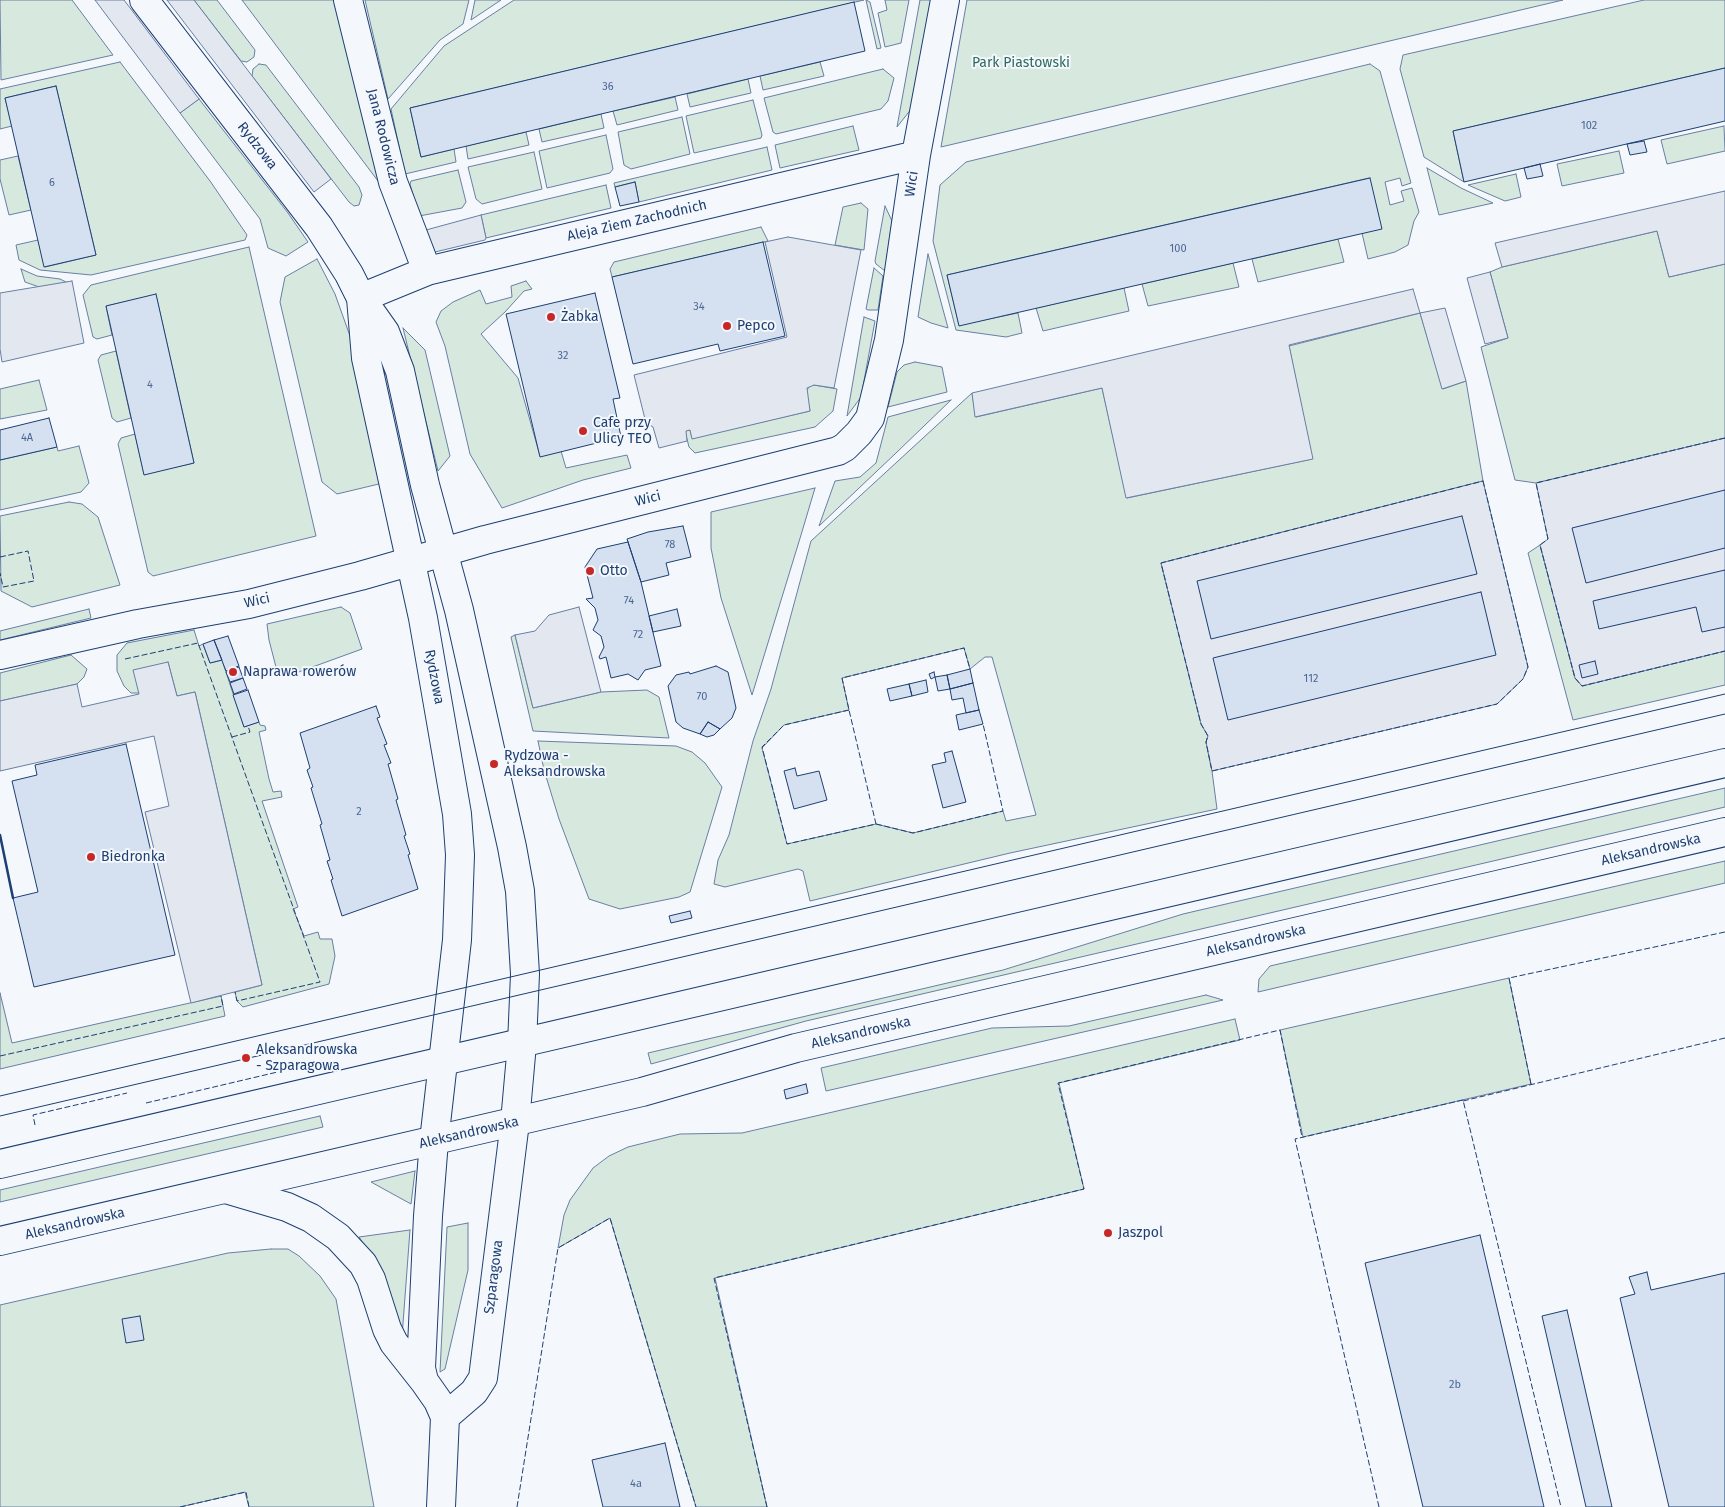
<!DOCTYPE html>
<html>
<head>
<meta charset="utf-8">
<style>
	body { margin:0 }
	canvas { display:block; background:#f4f7fb }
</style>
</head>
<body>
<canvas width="1725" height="1507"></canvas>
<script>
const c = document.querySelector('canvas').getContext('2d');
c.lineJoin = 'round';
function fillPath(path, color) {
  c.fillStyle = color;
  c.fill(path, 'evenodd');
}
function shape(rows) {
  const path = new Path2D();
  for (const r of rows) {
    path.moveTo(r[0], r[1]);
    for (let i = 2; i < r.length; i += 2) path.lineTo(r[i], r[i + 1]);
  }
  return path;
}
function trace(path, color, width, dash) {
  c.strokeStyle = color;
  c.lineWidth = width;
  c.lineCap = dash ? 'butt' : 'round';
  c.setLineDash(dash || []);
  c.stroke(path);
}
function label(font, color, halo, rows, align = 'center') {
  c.font = font + ' "Fira Sans",sans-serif';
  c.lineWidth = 4;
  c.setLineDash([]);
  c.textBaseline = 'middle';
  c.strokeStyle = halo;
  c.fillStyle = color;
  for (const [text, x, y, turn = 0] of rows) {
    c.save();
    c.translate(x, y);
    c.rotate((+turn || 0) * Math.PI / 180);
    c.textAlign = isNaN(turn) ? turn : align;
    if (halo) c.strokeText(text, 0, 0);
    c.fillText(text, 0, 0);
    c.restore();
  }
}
const green = shape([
	[0,0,72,0,113,55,1,80,0,0],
	[194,0,217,0,255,50,254,57,247,62,241,61,194,0],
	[242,0,338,0,381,180,378,181,242,0],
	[365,0,469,0,463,24,440,40,388,99,365,0],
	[475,0,501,0,471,20,475,0],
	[514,0,864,0,410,108,421,157,454,149,456,162,405,174,391,109,444,46,514,0],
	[866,0,870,2,881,48,877,49,866,0],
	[885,0,909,0,901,43,885,47,878,13,887,10,885,0],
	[920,0,935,0,912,108,897,127,920,0],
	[967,0,1563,0,941,147,967,0],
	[1644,0,1725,0,1725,68,1453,131,1464,182,1424,157,1400,69,1403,55,1644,0],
	[120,62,210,181,247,235,245,240,91,275,40,270,19,260,16,245,38,240,45,267,96,255,56,86,5,98,12,126,0,129,0,89,120,62],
	[820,62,824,76,763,90,760,76,820,62],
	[259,64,266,65,359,187,362,195,359,205,354,206,349,202,252,76,253,69,259,64],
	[1370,64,1380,71,1411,183,1402,186,1400,178,1385,182,1390,205,1404,201,1401,191,1412,188,1419,212,1414,221,1408,245,1395,252,1368,259,1362,233,1369,178,947,275,959,325,1018,313,1022,333,1006,337,956,330,933,241,940,185,966,162,1370,64],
	[883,69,894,78,888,101,881,109,776,134,773,132,764,98,883,69],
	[748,79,751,93,690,107,687,94,748,79],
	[675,97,678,110,617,125,613,111,675,97],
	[199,99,288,213,308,242,286,256,268,248,260,219,180,113,199,99],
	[753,100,762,135,761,138,694,153,686,116,753,100],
	[601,114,604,128,542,142,539,129,601,114],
	[682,117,690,154,631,169,624,165,618,132,682,117],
	[853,126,859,150,780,168,775,145,853,126],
	[1724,126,1725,151,1667,164,1661,140,1724,126],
	[526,132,529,145,468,159,466,146,526,132],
	[606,135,613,169,610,173,547,188,539,151,606,135],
	[767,147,772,170,639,202,635,182,615,187,614,183,767,147],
	[1619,151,1624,173,1562,186,1557,164,1619,151],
	[534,152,542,189,482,204,476,199,468,167,534,152],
	[18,156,31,210,9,215,0,179,0,160,18,156],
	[1427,168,1461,188,1493,203,1439,215,1427,168],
	[458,170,466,202,462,208,419,216,410,184,411,181,458,170],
	[1516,174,1521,197,1505,201,1468,185,1516,174],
	[606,185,611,208,486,238,481,215,606,185],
	[861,203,868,209,864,250,835,245,843,207,861,203],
	[885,206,892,221,885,271,876,264,875,261,885,206],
	[761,227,768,241,612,277,610,269,614,262,761,227],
	[1657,231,1669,277,1725,264,1725,438,1536,483,1515,480,1481,347,1508,338,1490,272,1502,267,1657,231],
	[1338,239,1344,262,1258,282,1252,259,1338,239],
	[249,247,316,536,153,576,148,572,118,444,121,438,135,434,144,474,194,463,156,295,106,306,112,335,97,339,93,337,83,295,91,285,249,247],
	[928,254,948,328,931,323,918,317,928,254],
	[317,259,335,294,350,336,383,483,337,494,322,482,280,302,285,277,317,259],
	[1233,263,1239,287,1148,306,1142,284,1233,263],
	[874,268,883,276,878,310,868,310,866,309,874,268],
	[21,269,37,276,60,279,68,283,39,287,25,282,21,269],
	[526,281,532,289,524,291,505,312,481,334,518,378,540,456,561,451,566,468,627,455,631,468,583,480,502,508,470,454,445,346,436,322,441,311,453,302,480,290,486,304,512,297,511,286,526,281],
	[1124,288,1129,311,1043,331,1036,308,1124,288],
	[1420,313,1443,389,1466,381,1483,481,1161,563,1201,723,1208,736,1206,742,1212,771,1217,809,1010,853,810,901,803,871,798,869,725,887,714,884,718,860,729,835,753,741,771,689,811,541,972,393,976,417,1102,388,1127,498,1312,459,1289,346,1420,313],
	[964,648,970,669,985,657,992,657,1036,815,1006,821,1003,811,913,833,876,824,787,844,762,748,784,725,849,710,842,678,964,648],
	[864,317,875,321,861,397,847,416,864,317],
	[403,328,425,350,450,456,438,471,403,328],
	[116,351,131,418,117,422,112,418,98,360,101,355,116,351],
	[915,362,942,367,947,392,888,407,897,372,904,365,915,362],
	[39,380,47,410,0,419,0,389,39,380],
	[814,385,837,389,833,411,815,427,695,453,689,447,685,431,690,430,692,438,810,411,806,391,810,386,814,385],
	[951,400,896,453,819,526,835,481,860,477,876,463,888,417,951,400],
	[79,446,89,483,81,492,0,510,0,460,57,447,58,451,79,446],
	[815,488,801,535,752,695,721,598,711,548,711,512,815,488],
	[69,502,82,504,98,517,120,585,32,607,1,591,0,516,69,502],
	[1540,545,1575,678,1582,686,1725,651,1725,685,1573,720,1528,553,1540,545],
	[341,607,350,613,362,649,296,673,281,674,277,671,269,640,267,624,341,607],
	[89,609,91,618,0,640,0,631,89,609],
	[194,630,199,646,203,644,210,663,222,660,244,727,259,722,260,725,265,726,266,730,259,732,269,779,273,792,281,791,282,797,262,801,298,907,293,909,304,936,318,932,320,939,332,939,335,956,329,984,243,1007,237,1001,235,992,262,985,195,692,177,696,168,662,139,693,131,693,124,686,117,671,117,655,127,643,194,630],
	[515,635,533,708,601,692,647,690,659,697,669,738,533,731,511,637,515,635],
	[71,655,87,669,84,677,77,684,0,701,0,673,71,655],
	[538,741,676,746,692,752,705,763,722,787,690,892,679,897,620,909,589,899,559,819,544,770,538,741],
	[1725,788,1725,807,806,1021,651,1064,648,1053,1003,970,1183,914,1725,788],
	[1725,861,1725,883,1258,992,1259,979,1270,966,1725,861],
	[1509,978,1531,1084,1303,1137,1280,1030,1509,978],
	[0,993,12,1043,221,996,225,1016,0,1069,0,993],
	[1206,995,1223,1000,826,1091,821,1068,992,1028,1069,1026,1206,995],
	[1235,1019,1240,1040,1059,1083,1084,1189,715,1278,767,1507,696,1507,610,1218,558,1248,564,1215,570,1200,593,1168,609,1156,628,1147,680,1134,742,1133,1235,1019],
	[320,1116,323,1127,0,1202,0,1190,320,1116],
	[415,1171,411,1204,371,1182,415,1171],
	[468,1223,468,1270,445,1369,440,1372,447,1227,468,1223],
	[410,1230,402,1337,385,1278,359,1237,410,1230],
	[271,1249,288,1249,299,1256,320,1276,336,1299,374,1507,249,1507,245,1492,180,1507,0,1507,0,1305,228,1253,271,1249]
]);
const parking = shape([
	[95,0,124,0,199,99,180,113,95,0],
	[167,0,194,0,331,179,314,192,167,0],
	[1725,191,1725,264,1669,277,1657,231,1502,267,1495,243,1725,191],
	[481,215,486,238,485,240,435,252,426,230,481,215],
	[788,237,861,250,834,388,814,385,807,388,810,411,692,439,690,430,686,431,687,441,659,448,653,427,646,423,634,375,787,337,765,242,788,237],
	[1490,272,1508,338,1485,344,1467,278,1490,272],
	[72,281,84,343,2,362,0,349,0,293,72,281],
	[1413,289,1420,313,1445,308,1466,381,1442,389,1420,313,1289,345,1313,459,1126,498,1102,388,975,417,972,393,1413,289],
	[1725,438,1725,651,1582,686,1575,678,1540,545,1548,539,1536,483,1725,438],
	[1483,481,1528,667,1523,679,1497,704,1212,771,1206,742,1208,736,1201,724,1161,563,1483,481],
	[579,607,601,692,533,708,515,635,535,631,549,615,579,607],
	[168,662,177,696,195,692,262,985,191,1003,145,812,169,806,154,736,0,771,0,701,77,684,82,707,139,694,133,670,168,662]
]);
const building = shape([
	[854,2,865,51,421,157,410,108,854,2],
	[1725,68,1725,121,1464,182,1453,131,1725,68],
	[56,86,96,255,44,267,5,98,56,86],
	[1644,141,1647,152,1630,155,1627,144,1644,141],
	[1540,164,1543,176,1527,179,1524,168,1540,164],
	[1370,178,1382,229,959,326,947,275,1370,178],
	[635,182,639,202,620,206,615,187,635,182],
	[763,242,785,336,720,351,718,344,633,364,612,277,763,242],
	[595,293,620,398,613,399,621,437,540,457,506,314,595,293],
	[156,294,194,463,144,475,106,306,156,294],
	[49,418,57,447,0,460,0,430,49,418],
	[1725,490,1725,548,1586,583,1572,528,1725,490],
	[1462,516,1477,574,1211,639,1197,581,1462,516],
	[683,526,691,557,666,563,669,575,641,582,627,539,648,532,683,526],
	[628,542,641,582,661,666,645,670,638,680,628,674,611,678,606,657,600,659,599,657,604,647,601,636,593,630,598,620,595,608,586,599,593,598,585,567,597,549,628,542],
	[1725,570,1725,627,1702,632,1696,607,1599,629,1593,601,1725,570],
	[1481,592,1496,655,1228,720,1213,658,1481,592],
	[677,609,681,626,653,632,649,616,677,609],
	[228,636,239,666,226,671,214,640,228,636],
	[214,640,222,660,210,663,203,644,214,640],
	[1595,661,1598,674,1582,678,1579,665,1595,661],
	[716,666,728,672,736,708,732,718,720,729,708,722,700,734,683,728,676,722,668,686,676,675,689,672,690,674,716,666],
	[239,667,243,678,230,682,226,672,239,667],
	[970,669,973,683,950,689,947,675,970,669],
	[934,672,935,677,931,679,929,674,934,672],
	[947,675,950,689,938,691,935,677,947,675],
	[243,678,247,689,234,694,230,683,243,678],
	[926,680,928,692,912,696,909,684,926,680],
	[973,683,979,710,966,713,963,698,952,700,950,689,973,683],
	[909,684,912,696,890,701,887,689,909,684],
	[248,690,259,722,244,727,233,695,248,690],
	[376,706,380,717,377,718,387,744,384,745,391,763,388,764,398,799,396,800,406,835,404,836,410,854,408,855,418,889,342,916,331,880,333,879,327,861,330,860,320,825,322,824,311,788,313,787,307,770,310,768,300,733,376,706],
	[979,710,983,724,959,730,956,715,979,710],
	[708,722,720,729,714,735,707,737,700,734,708,722],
	[126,744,175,955,34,987,13,898,38,892,12,781,37,775,35,765,126,744],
	[952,751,966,802,943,808,932,765,946,762,944,753,952,751],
	[795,768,797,776,819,771,827,800,794,809,784,771,795,768],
	[690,911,692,918,671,923,669,916,690,911],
	[806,1084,808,1093,786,1099,784,1090,806,1084],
	[1480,1235,1544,1507,1423,1507,1365,1263,1480,1235],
	[1647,1272,1651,1290,1725,1273,1725,1507,1669,1507,1620,1298,1635,1294,1629,1277,1647,1272],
	[1567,1310,1612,1507,1586,1507,1542,1316,1567,1310],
	[140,1316,144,1340,126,1343,122,1319,140,1316],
	[665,1443,680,1507,603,1507,592,1460,665,1443]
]);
const street = shape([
	[348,0,393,182,427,271],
	[361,298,427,271,916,155],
	[0,655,138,624,249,604,360,576,485,540,838,451,845,447,859,433,870,418,889,340,916,155,945,0]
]);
const secondary = shape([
	[144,0,319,227,349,274,361,298,385,332,400,371,425,485,459,610,512,847,520,891,525,974,522,1044,515,1122,483,1378,474,1392,445,1417],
	[361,298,366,358,423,618,457,814,460,855,457,940,434,1141,428,1216,421,1368,424,1381,438,1401,445,1417,441,1507],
	[226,1189,287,1207,311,1218,338,1237,363,1264,371,1279,387,1329,394,1343,424,1381]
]);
const primary = shape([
	[0,1164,1725,763],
	[0,1241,642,1092,796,1048,1725,832]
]);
const tram = shape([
	[0,1096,1725,694],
	[0,1116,1725,714]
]);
const fence = shape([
	[1725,438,1536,483,1548,539,1540,545,1575,678,1582,686,1725,651],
	[1483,481,1528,667,1523,679,1497,704,1212,771,1206,742,1208,736,1201,724,1161,563,1483,481],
	[0,557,28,551,34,581,3,587,0,573],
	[125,659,198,643,320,982,237,1001,235,992],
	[849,710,784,725,762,747,787,844,876,824,849,710,842,678,964,648,970,669],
	[232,737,250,732,248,726],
	[876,824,913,833,1003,811,983,724],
	[0,1056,223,1006,221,996],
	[1531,1084,1509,978,1725,932],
	[1463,1101,1725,1038],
	[146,1103,286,1070],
	[35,1125,33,1115,127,1093],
	[180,1507,246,1492,249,1507],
	[517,1507,558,1248,610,1218,696,1507],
	[767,1507,714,1278,1084,1189,1058,1083,1280,1030,1302,1137],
	[1379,1507,1295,1139,1463,1100,1561,1507]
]);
const wall = shape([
	[0,835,13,898]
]);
const markers = [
	[551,317,5,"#c62828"],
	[727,326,5,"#c62828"],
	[583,431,5,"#c62828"],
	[590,571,5,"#c62828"],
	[233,672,5,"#c62828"],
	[494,764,5,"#c62828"],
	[91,857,5,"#c62828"],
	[246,1058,5,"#c62828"],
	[1108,1233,5,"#c62828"]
];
const numberNames = [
	["36",608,87],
	["102",1589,126],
	["6",52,183],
	["100",1178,249],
	["34",699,307],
	["32",563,356],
	["4",150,385],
	["4A",27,438],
	["78",670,545],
	["74",629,601],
	["72",638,635],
	["112",1311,679],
	["70",702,697],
	["2",359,812],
	["2b",1455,1385],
	["4a",636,1484]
];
const parkNames = [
	["Park Piastowski",1021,63]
];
const streetNames = [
	["Jana Rodowicza",383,137,76],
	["Rydzowa",257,146,52],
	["Wici",912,184,-82],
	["Aleja Ziem Zachodnich",637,221,-13],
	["Wici",648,499,-14],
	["Wici",257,601,-13],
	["Rydzowa",434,677,79],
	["Aleksandrowska",1651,850,-13],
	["Aleksandrowska",1256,941,-13],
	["Aleksandrowska",861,1033,-13],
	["Aleksandrowska",469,1133,-13],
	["Aleksandrowska",75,1224,-13],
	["Szparagowa",494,1277,-83]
];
const poiNames = [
	["Żabka",561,317],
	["Pepco",737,326],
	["Cafe przy",593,423],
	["Ulicy TEO",593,439],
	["Otto",600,571],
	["Naprawa rowerów",243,672],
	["Rydzowa -",504,756],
	["Aleksandrowska",504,772],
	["Biedronka",101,857],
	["Aleksandrowska",256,1050],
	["- Szparagowa",256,1066],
	["Jaszpol",1118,1233]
];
fillPath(green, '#d7e8df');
trace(green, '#687fa3', 1);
fillPath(parking, '#e3e8f0');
trace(parking, '#687fa3', 1);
fillPath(building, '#d5e0f0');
trace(building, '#1d3f73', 1);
trace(street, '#1d3f73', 30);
trace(secondary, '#1d3f73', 30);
trace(primary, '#1d3f73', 30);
trace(street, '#f4f7fb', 28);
trace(secondary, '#f4f7fb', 28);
trace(primary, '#f4f7fb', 28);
trace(tram, '#1d3f73', 1);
trace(fence, '#1d3f73', 1, [6, 2.5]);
trace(wall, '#1d3f73', 2.5);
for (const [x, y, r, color] of markers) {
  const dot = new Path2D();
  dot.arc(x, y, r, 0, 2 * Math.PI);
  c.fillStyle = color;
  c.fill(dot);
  trace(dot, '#f4f7fb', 2);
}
label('11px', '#4b6792', null, numberNames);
label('14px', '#2c6c60', '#f4f7fb', parkNames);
label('14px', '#1d3f73', '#f4f7fb', streetNames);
label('14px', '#1d3f73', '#f4f7fb', poiNames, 'left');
</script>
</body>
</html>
